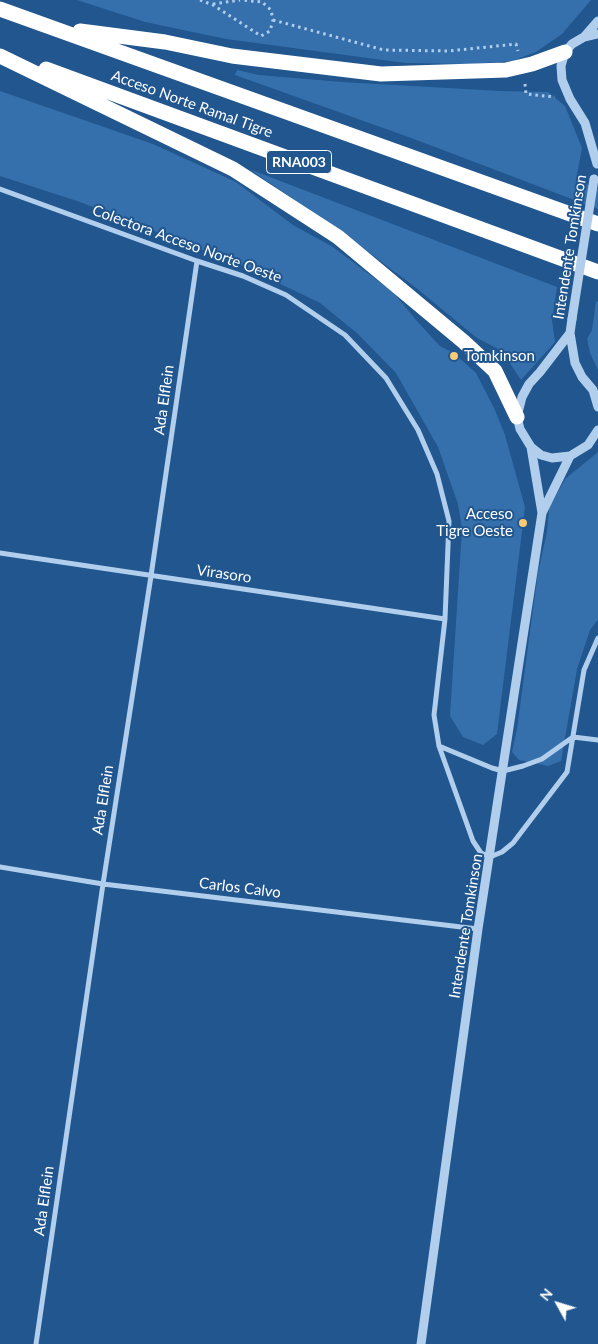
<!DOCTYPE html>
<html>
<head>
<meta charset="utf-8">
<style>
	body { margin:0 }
	#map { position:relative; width:598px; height:1344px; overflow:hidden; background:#21568f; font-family:Lato,sans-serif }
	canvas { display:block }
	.north { position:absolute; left:533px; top:1279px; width:50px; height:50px; -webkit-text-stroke:4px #21568f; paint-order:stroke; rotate:309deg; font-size:14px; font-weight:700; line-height:20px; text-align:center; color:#fff }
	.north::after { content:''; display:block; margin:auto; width:18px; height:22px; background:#fff; clip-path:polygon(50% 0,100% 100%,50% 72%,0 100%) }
</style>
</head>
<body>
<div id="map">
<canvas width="598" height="1344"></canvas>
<div class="north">N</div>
</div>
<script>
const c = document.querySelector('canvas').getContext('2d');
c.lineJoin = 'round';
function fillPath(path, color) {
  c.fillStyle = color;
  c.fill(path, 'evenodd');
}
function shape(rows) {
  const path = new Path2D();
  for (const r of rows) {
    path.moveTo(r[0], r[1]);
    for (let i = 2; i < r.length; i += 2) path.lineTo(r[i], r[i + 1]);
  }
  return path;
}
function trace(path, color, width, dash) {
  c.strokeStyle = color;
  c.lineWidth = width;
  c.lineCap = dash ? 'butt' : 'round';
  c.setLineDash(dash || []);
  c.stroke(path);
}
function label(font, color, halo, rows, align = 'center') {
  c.font = font + ' Lato,sans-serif';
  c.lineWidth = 4;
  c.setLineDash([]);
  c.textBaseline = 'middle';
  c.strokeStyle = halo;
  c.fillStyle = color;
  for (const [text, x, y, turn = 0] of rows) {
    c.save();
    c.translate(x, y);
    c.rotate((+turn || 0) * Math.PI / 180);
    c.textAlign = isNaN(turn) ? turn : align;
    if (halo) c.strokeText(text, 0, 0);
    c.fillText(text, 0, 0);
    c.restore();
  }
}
const green = shape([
	[77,0,591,0,562,34,536,52,512,61,471,64,405,63,226,39,145,22],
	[237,70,259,75,342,82,500,91,548,92,565,106,582,148,576,180,598,189,598,209,414,139,235,75],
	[0,91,153,144,236,182,293,225,333,247,394,293,416,320,440,346,455,354,476,373,494,408,505,435,525,507,497,734,483,745,463,737,450,716,462,529,458,504,438,447,396,373,358,334,320,303,241,265,80,202,0,176],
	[249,169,557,287,552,320,555,342,521,380,502,351,477,338,415,287,332,225],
	[596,301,598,302,598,370,590,353,587,339,592,330],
	[598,452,598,620,590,630,577,669,561,761,548,766,519,760,512,752,517,729,538,572,547,532,549,508,565,479]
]);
const path = shape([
	[200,0,213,5,261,36,270,31,273,20,271,10,262,2,241,0],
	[213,4,240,0],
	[273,20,384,50,449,51,516,44,518,51],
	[525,84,526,94,555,97]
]);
const minor = shape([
	[0,189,197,261,243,276,286,295,345,335,386,378,418,430,437,474,449,521,445,619,434,715,439,746,473,841,481,853,490,857,502,852,513,843,567,772,584,670,598,638],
	[0,553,445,619],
	[439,746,492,768,503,771,523,766,542,759,573,737,598,740],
	[0,867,103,884,478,929],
	[36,1344,103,884,151,576,197,261]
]);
const tertiary = shape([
	[584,37,598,21],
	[597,164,585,123,570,99,562,80,561,66,565,52,572,44,584,37,598,34],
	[572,319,570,333,575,363,582,377,593,390,598,407],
	[570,333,540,372,529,384,522,397,517,417,520,429,531,447,541,455,552,458,570,456,588,445,598,430],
	[542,513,570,456],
	[421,1344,478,929,542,513,531,447]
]);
const motorway = shape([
	[0,9,598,224],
	[80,31,165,42,232,56,381,74,506,70,532,64,565,52],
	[0,56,233,169,338,237,464,342,495,371,517,417],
	[46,69,598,272]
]);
const tertiaryBridge = shape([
	[572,319,594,179]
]);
const markers = [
	[454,356,5,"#f9cc73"],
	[523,523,5,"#f9cc73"]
];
const shields = [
	[299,162,65]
];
const shieldNames = [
	["RNA003",299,162]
];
const streetNames = [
	["Acceso Norte Ramal Tigre",192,104,20],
	["Colectora Acceso Norte Oeste",187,244,20],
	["Intendente Tomkinson",570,247,-81],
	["Ada Elflein",164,400,-82],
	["Virasoro",224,574,8],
	["Ada Elflein",103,800,-81],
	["Carlos Calvo",240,888,7],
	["Intendente Tomkinson",466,926,-81],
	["Ada Elflein",44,1201,-82]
];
const poiNames = [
	["Tomkinson",464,356],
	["Acceso",513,514,"right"],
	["Tigre Oeste",513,531,"right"]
];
fillPath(green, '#3570ac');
trace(path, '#b1ceec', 3, [2.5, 4]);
trace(minor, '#b1ceec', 5);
trace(tertiary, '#b1ceec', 9);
trace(motorway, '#fff', 15);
trace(tertiaryBridge, '#b1ceec', 9);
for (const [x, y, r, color] of markers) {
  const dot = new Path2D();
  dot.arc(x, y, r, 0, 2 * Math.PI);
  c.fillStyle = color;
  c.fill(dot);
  trace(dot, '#21568f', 2);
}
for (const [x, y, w] of shields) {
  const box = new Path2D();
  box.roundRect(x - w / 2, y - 11.5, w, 23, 4);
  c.fillStyle = '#21568f';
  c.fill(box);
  trace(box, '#fff', 1);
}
label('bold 14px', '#fff', null, shieldNames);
label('15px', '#fff', '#21568f', streetNames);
label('15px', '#fff', '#21568f', poiNames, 'left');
</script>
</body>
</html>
